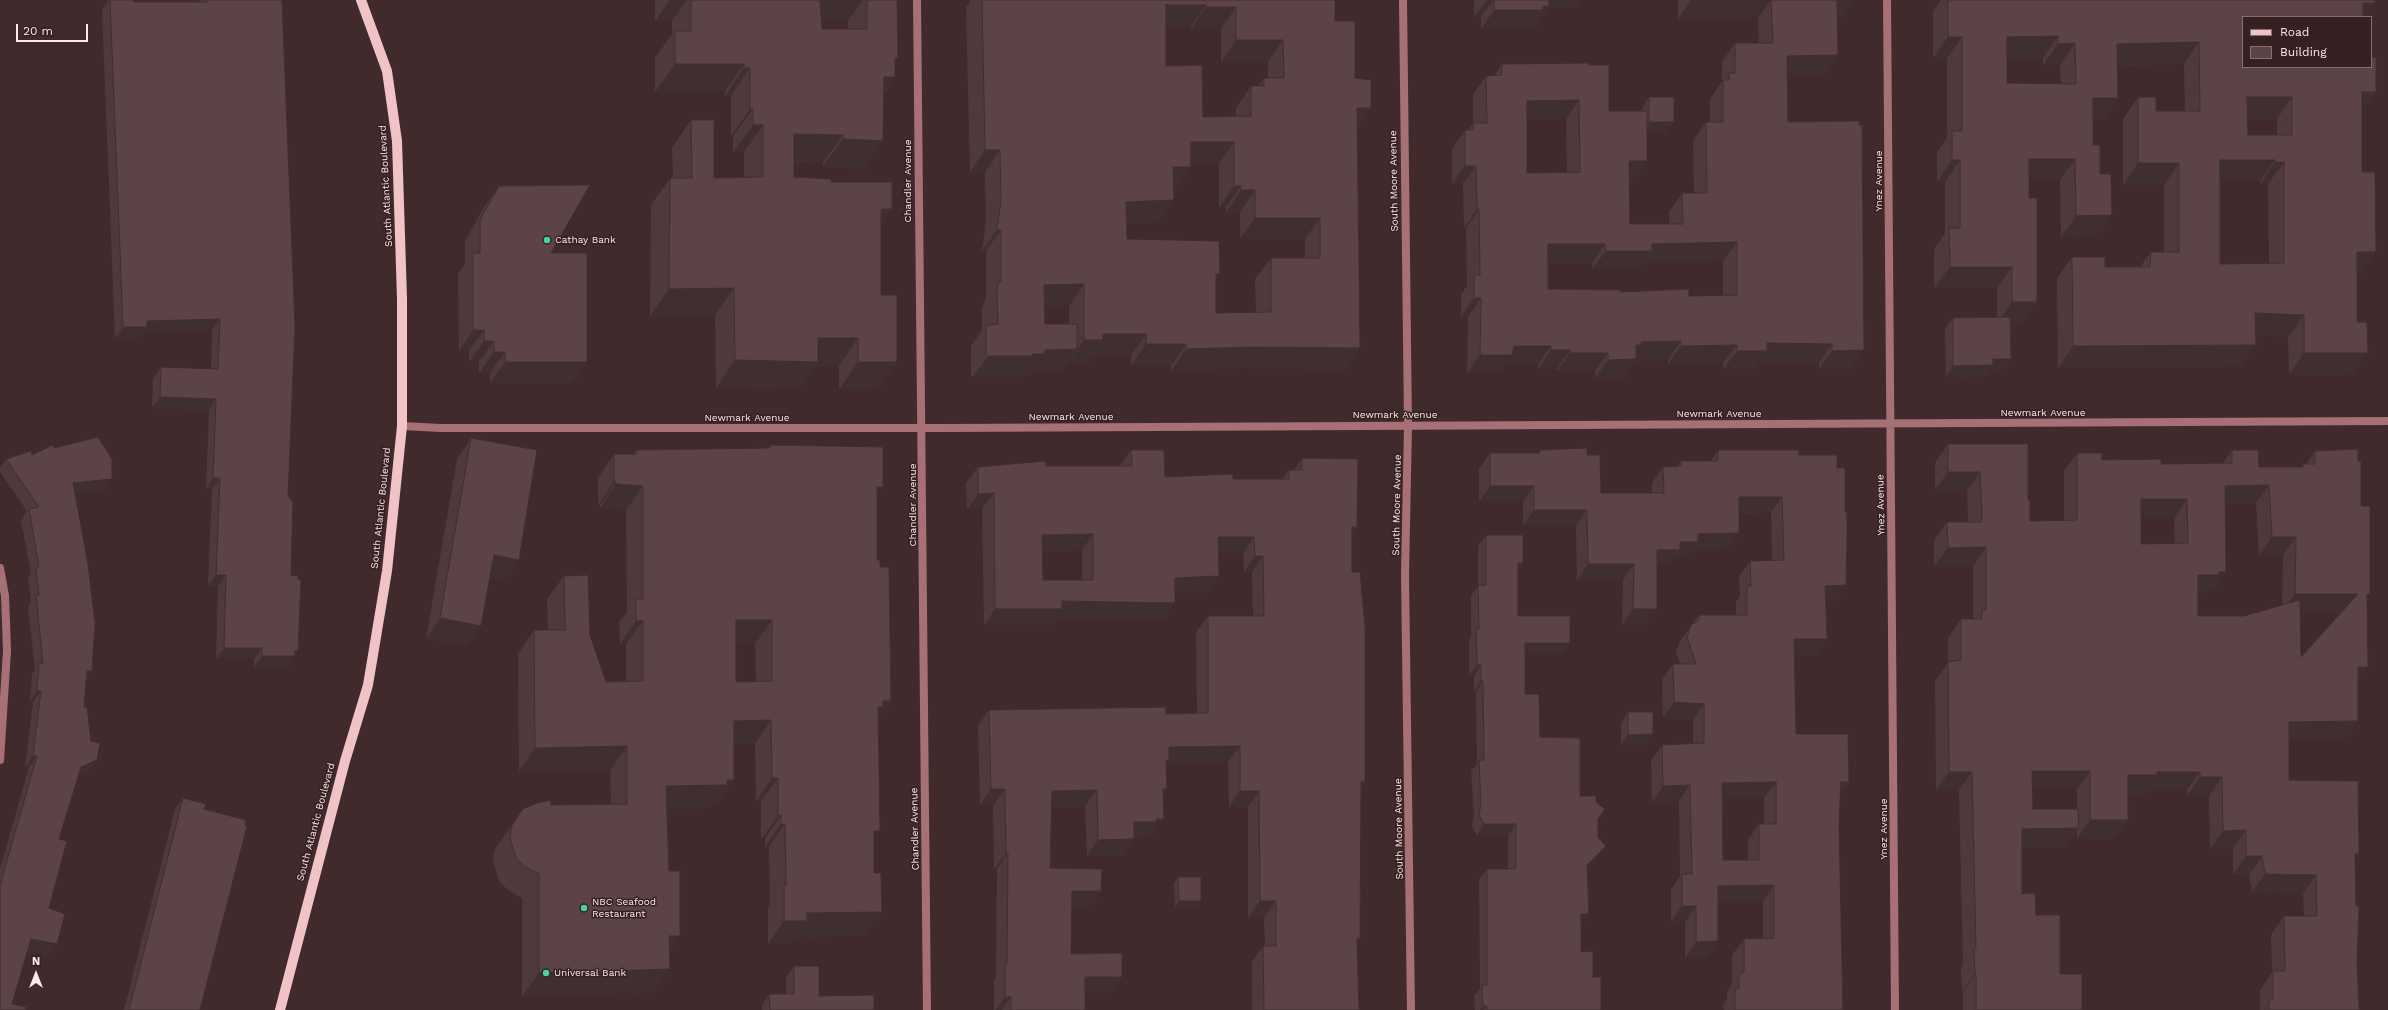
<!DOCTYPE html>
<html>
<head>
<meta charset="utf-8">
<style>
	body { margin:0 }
	#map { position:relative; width:2388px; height:1010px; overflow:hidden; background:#412a2c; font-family:"Work Sans",sans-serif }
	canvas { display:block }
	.legend { position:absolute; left:2242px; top:16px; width:130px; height:52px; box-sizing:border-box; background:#362022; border:1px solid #847172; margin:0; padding:5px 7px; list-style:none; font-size:12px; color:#faeaeb }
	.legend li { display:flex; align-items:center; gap:8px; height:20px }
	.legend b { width:20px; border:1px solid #847172 }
	.north { position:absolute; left:16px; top:954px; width:40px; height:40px; -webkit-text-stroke:3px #362022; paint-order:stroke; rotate:0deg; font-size:11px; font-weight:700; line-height:16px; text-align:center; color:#faeaeb }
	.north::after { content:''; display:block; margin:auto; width:14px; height:18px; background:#faeaeb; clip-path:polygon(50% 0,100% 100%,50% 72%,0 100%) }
	.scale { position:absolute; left:16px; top:24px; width:72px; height:18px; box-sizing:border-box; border:2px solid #faeaeb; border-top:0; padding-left:5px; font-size:12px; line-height:14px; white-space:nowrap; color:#faeaeb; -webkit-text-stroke:3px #362022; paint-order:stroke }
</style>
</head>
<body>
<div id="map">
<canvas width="2388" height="1010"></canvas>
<ul class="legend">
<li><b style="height:5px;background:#f2c3c6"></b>Road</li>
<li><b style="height:11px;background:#5c4345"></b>Building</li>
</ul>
<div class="north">N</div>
<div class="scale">20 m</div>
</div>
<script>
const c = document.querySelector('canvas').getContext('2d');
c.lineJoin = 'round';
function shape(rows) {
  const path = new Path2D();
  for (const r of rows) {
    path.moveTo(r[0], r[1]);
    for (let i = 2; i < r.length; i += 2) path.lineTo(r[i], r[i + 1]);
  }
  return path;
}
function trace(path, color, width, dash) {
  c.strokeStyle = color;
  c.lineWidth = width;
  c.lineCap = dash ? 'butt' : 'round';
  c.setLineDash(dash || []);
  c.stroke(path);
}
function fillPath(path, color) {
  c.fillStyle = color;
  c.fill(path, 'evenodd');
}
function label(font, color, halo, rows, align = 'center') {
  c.font = font + ' "Work Sans",sans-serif';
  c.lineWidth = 3;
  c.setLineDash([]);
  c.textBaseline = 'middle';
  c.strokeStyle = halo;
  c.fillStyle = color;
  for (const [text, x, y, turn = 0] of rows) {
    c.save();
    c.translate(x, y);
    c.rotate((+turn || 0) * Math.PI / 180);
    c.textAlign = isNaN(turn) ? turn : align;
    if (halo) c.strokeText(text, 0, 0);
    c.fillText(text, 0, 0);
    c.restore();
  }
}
const minor = shape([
	[917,0,927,1010],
	[1403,0,1408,425,1405,575,1411,1010],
	[0,568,5,596,7,651,0,760]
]);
const tertiary = shape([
	[1887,0,1895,1010],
	[402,426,440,428,947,428,2388,421]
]);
const primary = shape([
	[280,1010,345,761,368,685,387,571,402,426,402,299,397,141,387,71,361,0]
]);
const wall = shape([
	[108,0,134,0,134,2,199,2,199,0,282,0,288,497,291,575,298,651,287,667,254,667,254,659,216,659,218,586,208,586,212,489,206,489,209,410,152,408,153,379,161,367,211,369,212,330,143,332,139,338,115,338,102,9],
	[655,0,897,0,898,58,895,62,895,77,884,94,864,169,823,166,823,162,794,162,794,177,831,182,881,224,878,389,839,390,839,366,815,366,799,389,716,388,715,315,650,316,651,205,670,178,673,178,672,148,691,120,714,178,744,178,744,152,733,152,733,136,731,136,731,96,725,96,725,91,655,92,655,58,672,34,672,21,655,21],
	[821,21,848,21,848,29,822,29],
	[970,0,1335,0,1335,21,1355,78,1371,108,1357,127,1360,348,1345,370,1240,368,1171,371,1171,366,1131,366,1131,356,1093,356,1088,362,1069,362,1069,361,1062,371,1033,371,1030,375,1018,375,1017,377,973,377,971,376,971,346,982,330,982,309,984,303,986,300,986,251,982,251,986,222,985,172,970,172,966,7,970,3],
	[1166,26,1191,26,1191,29,1221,29,1221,62,1268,62,1268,78,1264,78,1258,86,1251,86,1236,108,1236,116,1203,117,1166,66],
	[1191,164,1219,164,1219,208,1226,208,1226,212,1240,212,1240,239,1305,239,1305,258,1271,258,1255,279,1256,312,1216,313,1216,280,1220,274,1127,239,1126,223,1159,222,1174,188,1176,188,1191,167],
	[1045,306,1069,306,1069,324,1045,324],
	[1474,0,1581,0,1576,8,1548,8,1536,25,1532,25,1530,29,1481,29,1481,17,1474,17],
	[1678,0,1854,0,1842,17,1837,17,1838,55,1825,74,1787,74,1788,122,1864,350,1850,369,1819,369,1819,362,1759,362,1754,369,1723,369,1723,363,1668,364,1668,360,1635,361,1623,378,1595,378,1595,371,1557,371,1557,369,1538,369,1538,365,1505,365,1499,373,1467,373,1468,317,1461,317,1461,294,1467,286,1466,228,1464,228,1463,184,1452,184,1452,149,1465,130,1468,130,1473,123,1473,94,1486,76,1494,76,1502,64,1589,65,1609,111,1642,111,1642,108,1649,97,1666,133,1647,133,1647,161,1634,180,1629,180,1630,224,1669,224,1669,212,1682,193,1694,193,1693,141,1706,122,1710,122,1710,99,1722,81,1722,62,1735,43,1759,43,1758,18,1678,19],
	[1527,119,1566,119,1567,172,1527,173],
	[1723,261,1723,296,1689,296,1621,292,1548,289,1548,263,1592,263,1592,269,1638,269,1643,262],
	[1941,0,2375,0,2243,17,2376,92,2362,111,2361,274,2357,274,2357,322,2368,353,2353,374,2289,375,2288,337,2256,335,2256,345,2241,366,2058,368,2057,278,2072,257,2105,267,2140,267,2151,252,2164,252,2164,185,2123,185,2123,119,2138,97,2156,111,2185,111,2184,64,2118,65,2118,98,2103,120,2093,120,2093,145,2100,174,2112,215,2097,236,2061,237,2060,180,2029,180,2029,198,2037,302,2021,324,2010,324,2011,359,2003,369,1990,370,1986,376,1946,377,1945,329,1953,318,1997,317,1997,288,1934,288,1934,249,1945,233,1945,182,1937,182,1937,152,1947,138,1947,58,1933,58,1933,12],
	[2007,58,2043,58,2043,65,2060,65,2061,84,2007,83],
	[2247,119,2277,119,2277,135,2248,135],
	[2220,181,2260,181,2260,184,2268,184,2269,263,2220,264],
	[499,186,551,253,572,383,490,383,490,373,479,373,479,362,469,362,469,351,459,351,458,274,465,264,465,241,484,207],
	[471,438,519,560,504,581,490,578,467,646,426,639,457,459],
	[1948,444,2028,500,2030,521,2064,521,2064,471,2077,453,2102,460,2161,464,2223,463,2232,450,2259,467,2301,467,2303,464,2306,464,2315,451,2358,461,2367,598,2358,682,2358,721,2345,739,2289,740,2289,780,2355,861,2357,962,2359,1010,2260,1010,2260,990,2272,973,2271,935,2284,916,2304,916,2303,894,2252,892,2249,875,2233,875,2233,849,2210,849,2209,796,2187,796,2187,790,2146,790,2144,794,2128,794,2128,820,2115,839,2077,839,2077,831,2066,847,2022,848,2022,894,2036,915,2060,974,2082,1010,1963,1010,1963,992,1962,992,1961,968,1963,965,1959,790,1936,790,1935,681,1948,663,1948,638,1961,619,1973,619,1973,566,1934,566,1934,541,1947,522,1968,522,1967,490,1935,490,1935,463],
	[2256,503,2259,555,2283,555,2282,605,2244,616,2198,616,2198,593,2206,593,2208,590,2213,590,2226,572,2225,504],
	[2141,518,2174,518,2175,543,2141,544],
	[2300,612,2341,613,2301,657],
	[2032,789,2077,789,2077,809,2033,809],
	[770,445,883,487,877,495,877,560,880,567,891,701,878,719,874,841,865,935,796,937,790,944,768,944,768,908,770,905,769,847,765,847,765,839,761,839,761,801,756,801,755,744,734,744,734,780,718,803,715,803,711,808,666,809,670,951,653,992,522,996,522,898,508,890,499,881,493,861,495,849,523,809,551,805,611,804,610,770,519,771,518,654,534,630,548,630,547,599,564,576,590,635,606,682,626,681,626,644,620,644,619,622,627,612,626,510,600,508,600,505,598,505,598,478,614,454,633,454,636,450,768,448],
	[736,644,755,644,756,681,736,682],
	[54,448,104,490,74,493,86,678,84,707,90,770,78,776,59,839,49,908,49,955,27,950,0,1010,0,869,29,767,25,767,33,702,30,702,32,674,35,669,28,606,31,603,28,578,31,574,21,520,27,511,0,472,0,468,6,459,32,455],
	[1131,450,1165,477,1233,479,1282,479,1289,470,1294,470,1302,458,1357,527,1352,535,1352,572,1365,782,1361,789,1360,938,1357,941,1359,1010,1252,1010,1252,962,1263,946,1265,946,1264,918,1248,918,1248,807,1229,807,1228,762,1168,763,1167,764,1163,795,1152,835,1146,835,1144,838,1134,838,1134,839,1123,856,1087,856,1085,806,1052,807,1050,868,1090,907,1072,907,1071,954,1111,993,1085,993,1085,1010,994,1010,994,980,996,977,997,869,994,869,993,805,980,805,978,726,989,710,1166,714,1197,713,1196,632,1208,616,1253,616,1252,572,1244,572,1243,553,1219,553,1219,576,1208,592,1175,593,1164,619,1056,618,1051,625,984,625,982,509,967,510,966,483,978,467,1120,466],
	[1082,550,1082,580,1043,580,1043,551],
	[1540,450,1587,455,1601,493,1652,493,1652,483,1663,467,1677,467,1681,461,1711,461,1718,450,1799,455,1837,468,1845,512,1846,585,1835,600,1826,601,1827,639,1816,655,1794,655,1796,734,1840,795,1839,825,1843,1010,1724,1010,1723,1005,1727,999,1727,991,1732,984,1732,955,1744,939,1763,939,1763,901,1718,902,1718,941,1707,957,1685,958,1685,922,1671,922,1671,890,1680,876,1679,801,1652,802,1651,761,1662,745,1693,743,1693,720,1663,718,1662,680,1673,664,1680,664,1676,652,1680,641,1699,615,1736,615,1736,602,1740,596,1739,577,1750,561,1772,561,1771,512,1739,513,1728,549,1692,550,1687,557,1674,557,1669,565,1657,565,1657,609,1645,625,1622,625,1623,580,1577,580,1576,526,1523,526,1523,502,1479,502,1479,469,1490,453,1539,453],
	[1722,798,1764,798,1764,824,1759,824,1748,840,1748,860,1723,860],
	[1486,535,1523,563,1518,571,1518,616,1570,643,1562,654,1525,654,1525,694,1540,737,1580,796,1596,802,1605,809,1598,820,1598,856,1587,868,1589,914,1581,925,1581,952,1593,977,1601,1010,1475,1010,1474,996,1480,989,1479,880,1487,869,1508,869,1508,835,1477,835,1472,826,1474,814,1471,771,1477,764,1476,692,1474,692,1474,676,1469,676,1469,640,1471,637,1471,596,1478,586,1478,546],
	[1628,712,1653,734,1645,745,1621,745,1621,723],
	[183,798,204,809,200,1010,124,1010,175,809],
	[1178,877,1201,901,1198,906,1175,907,1174,883],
	[794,966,819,996,874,1010,762,1010,762,1005,769,994,786,994,786,977]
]);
const shadedWall = shape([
	[670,0,687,0,672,21,655,21],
	[815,0,862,0,848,21,800,21],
	[1487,0,1493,0,1481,17,1474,17],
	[1541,0,1581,0,1576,8,1548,8,1536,25,1532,25,1530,29,1481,29,1494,10],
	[1691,0,1771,0,1758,18,1678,19],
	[1836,0,1854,0,1842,17,1824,17],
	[2363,3,2375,3,2365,17,2354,17],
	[1166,5,1206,5,1191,26,1151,26],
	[1206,7,1236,7,1221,29,1191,29],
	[2058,36,2043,58,1992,58,2007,37],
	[1948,37,1962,37,1947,58,1933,58],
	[1236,40,1283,40,1268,62,1221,62],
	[2199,42,2184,64,2102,65,2117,44],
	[2075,43,2060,65,2043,65,2058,44],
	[1838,55,1825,74,1774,74,1787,56],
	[895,58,898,58,885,77,895,77,876,104,865,105],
	[675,64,744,64,725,91,655,92],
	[744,68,750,68,731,96,725,96],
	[2362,92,2376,92,2361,113],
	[2247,97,2292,97,2277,119,2232,119],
	[2093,98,2118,98,2103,120,2078,120],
	[1579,100,1566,119,1514,119,1527,101],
	[1357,108,1371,108,1356,129],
	[750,109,753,109,733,136,731,136],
	[1649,122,1674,122,1666,133,1642,133],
	[753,125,763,125,744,152,733,152],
	[794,134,843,135,823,162,775,161],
	[843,139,883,141,864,169,823,166],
	[1191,142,1234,142,1219,164,1176,164],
	[985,150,1000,150,985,172,970,172],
	[2029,159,2075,159,2060,180,2014,180],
	[1952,160,1960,160,1945,182,1937,182],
	[2220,160,2275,160,2260,181,2205,181],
	[1629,161,1647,161,1634,180,1616,180],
	[2275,162,2284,162,2268,184,2260,184],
	[2138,163,2179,163,2164,185,2123,185],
	[1465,166,1476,166,1463,184,1452,184],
	[1173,167,1191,167,1176,188,1158,188],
	[1234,186,1241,186,1226,208,1219,208],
	[1241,190,1255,190,1240,212,1226,212],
	[1174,200,1159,222,1111,223,1126,202],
	[882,209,892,209,873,236,863,236],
	[1477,209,1479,209,1466,228,1464,228],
	[2112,215,2097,236,2061,237,2076,216],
	[1255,218,1320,218,1305,239,1240,239],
	[997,230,1001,230,986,251,982,251],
	[1737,242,1723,261,1643,262,1638,269,1592,269,1606,251,1652,244],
	[1548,244,1605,244,1592,263,1535,263],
	[2357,252,2376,252,2361,274,2342,274],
	[1950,267,2012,267,1997,288,1934,288],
	[1216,274,1220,274,1204,296],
	[1084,284,1069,306,1029,307,1044,285],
	[734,288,715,315,650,316,669,289],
	[1474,298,1481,298,1468,317,1461,317],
	[2012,302,2037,302,2021,324,1997,324],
	[2255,313,2304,315,2288,337,2240,335],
	[220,319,212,330,143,332,139,338,115,338,123,327,147,321],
	[473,330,484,330,469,351,459,351],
	[1103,334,1146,334,1131,356,1093,356,1088,362,1069,362,1084,340],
	[818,338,858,338,839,366,815,366,799,389,716,388,735,360],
	[484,341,494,341,479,362,469,362],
	[1681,341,1668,360,1635,361,1623,378,1595,378,1608,360,1641,342],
	[1767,343,1832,344,1819,362,1759,362,1754,369,1723,369,1737,351],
	[1146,344,1186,344,1171,366,1131,366],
	[1737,345,1723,363,1668,364,1681,346],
	[2256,345,2241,366,2058,368,2073,346],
	[1514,346,1551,346,1538,365,1505,365,1499,373,1467,373,1480,355],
	[1255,347,1360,348,1345,370,1240,368,1171,371,1186,349],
	[1077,349,1062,371,1033,371,1030,375,1018,375,1017,377,973,377,988,356,1032,354,1045,350],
	[1551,350,1570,350,1557,369,1538,369],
	[1864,350,1850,369,1819,369,1832,351],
	[494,352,505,352,490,373,479,373],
	[1570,353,1608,353,1595,371,1557,371],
	[2304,353,2368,353,2353,374,2289,375],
	[1993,359,2011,359,2003,369,1990,370,1986,376,1946,377,1953,366],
	[505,362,587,362,572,383,490,383],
	[858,362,897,362,878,389,839,390],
	[160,397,216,399,209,410,152,408],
	[1948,472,1980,472,1967,490,1935,490],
	[213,478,220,478,212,489,206,489],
	[112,479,104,490,65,494,73,483],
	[614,482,616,482,600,505,598,505],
	[616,484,643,486,626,510,600,508],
	[2269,485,2256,503,2212,505,2225,486],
	[1490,486,1534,486,1523,502,1479,502],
	[877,487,883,487,866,511],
	[994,493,982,509,967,510,978,494],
	[1739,497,1782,497,1771,512,1727,513],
	[2141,499,2187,499,2174,518,2128,518],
	[1534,510,1587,510,1576,526,1523,526],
	[1352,527,1357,527,1346,543],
	[1739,533,1728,549,1692,550,1687,557,1674,557,1669,565,1645,565,1657,550,1680,542,1698,534],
	[1093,534,1082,550,1031,551,1042,535],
	[1218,537,1254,537,1243,553,1207,553],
	[2272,537,2296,537,2283,555,2259,555],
	[1986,547,1973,566,1934,566,1948,548],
	[494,555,519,560,504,581,479,576],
	[1255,556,1263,556,1252,572,1244,572],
	[1518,563,1523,563,1516,574],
	[1588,564,1634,564,1623,580,1577,580],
	[2219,572,2226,572,2213,590,2208,590,2206,593,2185,593,2198,575],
	[216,575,226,575,218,586,208,586],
	[1219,576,1208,592,1164,594,1175,578],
	[1846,585,1835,600,1814,602,1825,586],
	[2295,594,2358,594,2345,613,2282,612],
	[1062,601,1175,603,1164,619,1056,618,1051,625,984,625,995,609],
	[1633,609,1657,609,1645,625,1622,625],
	[440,618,481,626,467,646,426,639],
	[736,620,772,620,755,644,719,644],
	[636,621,643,621,626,644,620,644],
	[1794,639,1827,639,1816,655,1783,655],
	[1525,643,1570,643,1562,654,1517,654],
	[224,648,262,648,254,659,216,659],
	[295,651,298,651,287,667,254,667,262,656],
	[1477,665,1481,665,1474,676,1469,676],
	[2358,667,2368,667,2355,685],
	[87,671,92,671,84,681],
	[1481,681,1483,681,1476,692,1474,692],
	[37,691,41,691,33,702,30,702],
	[883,701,891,701,874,724,878,707],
	[1674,702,1704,704,1693,720,1663,718],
	[771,720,755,744,717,744,734,721],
	[2358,721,2345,739,2276,740,2289,722],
	[1653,734,1645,745,1621,745,1628,735],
	[627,746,610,770,519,771,535,748],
	[1240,746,1228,762,1168,763,1158,776,1169,747],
	[33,756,37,756,29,767,25,767],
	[97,760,90,770,73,778,81,767],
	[2032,771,2090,771,2077,789,2025,789],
	[1949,772,1972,772,1959,790,1936,790],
	[2157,772,2200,772,2187,790,2146,790,2144,794,2115,794,2128,775],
	[2200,777,2222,777,2209,796,2187,796],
	[772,778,778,778,761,801,756,801],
	[727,780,734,780,718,803,715,803,711,808,649,810,666,786],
	[1361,782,1365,782,1354,798],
	[1776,782,1764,798,1711,799,1722,783],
	[1841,782,1849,782,1838,798],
	[1690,785,1679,801,1652,802,1663,786],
	[991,789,1005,789,993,805,980,805],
	[1163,789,1167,789,1156,805],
	[1097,790,1085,806,1041,807,1052,791],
	[1240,791,1259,791,1248,807,1229,807],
	[781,815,765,839,761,839,778,816],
	[1156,819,1164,819,1152,835,1146,835,1144,838,1122,838,1134,822],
	[2090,820,2128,820,2115,839,2077,839],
	[781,824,785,824,769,847,765,847],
	[1484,824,1516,824,1508,835,1477,835],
	[2079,828,2066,847,2009,848,2022,829],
	[2246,830,2233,849,2210,849,2223,831],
	[874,831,880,831,864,855],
	[1134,839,1123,856,1087,856,1098,840],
	[1606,846,1598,856,1580,876,1587,865],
	[1006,853,1008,853,997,869,994,869],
	[2355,854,2359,854,2346,873],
	[2246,856,2262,856,2249,875,2233,875],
	[2265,874,2316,875,2303,894,2252,892],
	[1774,885,1763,901,1707,902,1718,886],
	[1072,891,1101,891,1090,907,1060,907],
	[1179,901,1201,901,1198,906,1175,907],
	[1260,901,1276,901,1264,918,1248,918],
	[1682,906,1696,906,1685,922,1671,922],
	[882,912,865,935,796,937,790,944,768,944,784,921,807,913],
	[1581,914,1589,914,1581,925],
	[669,936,680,936,664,959],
	[31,939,57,944,49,955,23,949],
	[1718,941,1707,957,1685,958,1696,942],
	[670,969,653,992,522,996,539,973],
	[1975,974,1976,974,1963,992,1962,992],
	[1085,977,1122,977,1111,993,1074,994],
	[1005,997,1011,997,1002,1010,996,1010],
	[1483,1006,1487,1006,1484,1010,1480,1010]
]);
const building = shape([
	[110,0,134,0,134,2,207,2,207,0,282,0,295,325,288,497,290,497,290,500,293,501,291,575,298,576,298,579,301,580,298,651,295,651,295,656,262,656,262,648,224,648,226,575,216,575,220,478,213,478,216,399,160,397,161,367,218,369,220,319,147,321,147,327,123,327,110,0],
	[691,0,820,0,822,29,867,29,867,0,897,0,898,58,895,58,895,77,884,77,883,141,843,139,843,135,794,134,794,177,831,179,831,182,892,182,892,209,882,209,881,211,881,295,897,295,897,362,858,362,858,338,818,338,818,362,735,360,734,288,669,289,670,178,692,178,691,120,714,120,714,178,763,177,763,125,753,125,753,109,750,109,750,68,744,68,744,64,675,64,675,31,691,31,691,0],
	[982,0,1335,0,1335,21,1355,21,1355,78,1371,80,1371,108,1357,108,1360,348,1255,347,1186,349,1186,344,1146,344,1146,334,1103,334,1103,340,1084,340,1084,284,1044,285,1045,324,1077,324,1077,349,1045,350,1045,354,1032,354,1032,356,988,356,986,354,986,325,998,324,997,288,999,282,1001,282,1001,230,997,230,1001,201,1000,150,985,150,982,0],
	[1166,5,1206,5,1206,7,1236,7,1236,40,1283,40,1284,78,1264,78,1264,86,1251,86,1251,116,1203,117,1202,65,1166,66,1166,5],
	[1191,142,1234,142,1234,186,1241,186,1241,190,1255,190,1255,218,1320,218,1320,258,1271,258,1271,312,1216,313,1216,274,1220,274,1219,241,1127,239,1126,202,1174,200,1173,167,1191,167,1191,142],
	[1494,0,1549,0,1549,6,1543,6,1543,10,1494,10,1494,0],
	[1771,0,1837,0,1838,55,1787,56,1788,122,1859,121,1859,125,1862,125,1864,350,1832,351,1832,344,1767,343,1767,351,1737,351,1737,345,1681,346,1681,341,1641,342,1641,345,1636,345,1636,359,1608,360,1608,353,1570,353,1570,350,1551,350,1551,346,1514,346,1512,355,1480,355,1481,298,1474,298,1474,275,1480,275,1479,209,1477,209,1476,166,1465,166,1465,130,1473,130,1473,123,1487,123,1486,76,1502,75,1502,64,1589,63,1589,65,1609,65,1609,111,1647,111,1647,161,1629,161,1630,224,1683,224,1682,193,1707,193,1706,122,1723,122,1723,80,1729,80,1729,73,1735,73,1735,43,1773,43,1771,0],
	[1579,100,1580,172,1527,173,1527,101,1579,100],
	[1737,242,1737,295,1689,296,1689,289,1621,292,1621,290,1548,289,1548,244,1605,244,1606,251,1652,251,1652,244,1737,242],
	[1948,0,2375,0,2375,3,2363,3,2363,17,2243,17,2243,67,2371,67,2371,58,2376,57,2376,92,2362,92,2362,172,2375,172,2376,252,2357,252,2357,322,2367,322,2368,353,2304,353,2304,315,2255,313,2256,345,2073,346,2072,257,2105,257,2105,267,2150,267,2151,252,2179,252,2179,163,2138,163,2138,97,2156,97,2156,111,2200,111,2199,42,2117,44,2118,98,2093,98,2093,145,2100,145,2100,174,2111,174,2112,215,2076,216,2075,159,2029,159,2029,198,2037,198,2037,302,2012,302,2012,267,1950,267,1949,228,1960,228,1960,160,1952,160,1952,131,1962,131,1962,37,1948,37,1948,0],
	[2058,36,2058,44,2075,43,2076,84,2007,83,2007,37,2058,36],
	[2247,97,2292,97,2292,135,2248,135,2247,97],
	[2220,160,2275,160,2275,162,2284,162,2284,263,2220,264,2220,160],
	[1649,97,1674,97,1674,122,1649,122,1649,97],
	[590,185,551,253,587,253,587,362,505,362,505,352,494,352,494,341,484,341,484,330,473,330,473,253,480,253,480,220,499,186,590,185],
	[2010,317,2011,359,1993,359,1993,365,1953,366,1953,318,2010,317],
	[98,437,112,459,112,479,73,483,88,564,95,623,92,671,87,671,84,707,87,707,91,741,100,743,97,760,81,767,59,839,67,841,49,908,65,914,57,944,31,939,12,1004,26,1007,26,1010,0,1010,0,885,37,756,33,756,41,691,37,691,39,663,43,664,36,595,39,595,36,567,39,567,29,509,39,507,6,459,31,451,32,455,53,445,54,448,98,437],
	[471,438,537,450,519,560,494,555,481,626,440,618,471,438],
	[1948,444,2028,444,2028,500,2030,500,2030,521,2077,520,2077,453,2102,453,2102,460,2161,459,2161,464,2232,463,2232,450,2258,450,2259,467,2303,467,2303,464,2315,464,2315,451,2358,449,2358,461,2361,461,2361,506,2370,506,2370,594,2367,594,2368,667,2358,667,2358,721,2289,722,2289,780,2358,781,2359,854,2355,854,2356,906,2359,906,2357,962,2359,1010,2269,1010,2269,1000,2273,1000,2273,971,2285,971,2284,916,2317,916,2316,875,2265,874,2262,856,2246,856,2246,830,2223,831,2222,777,2200,777,2200,772,2157,772,2157,775,2128,775,2128,820,2090,820,2090,771,2032,771,2033,809,2078,809,2079,828,2022,829,2022,894,2035,893,2036,915,2060,915,2060,974,2082,974,2082,1010,1976,1010,1976,974,1975,974,1974,949,1976,949,1972,772,1949,772,1948,662,1961,660,1961,619,1982,619,1982,610,1986,610,1986,547,1948,548,1947,522,1981,522,1982,513,1980,472,1948,472,1948,444],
	[2269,485,2272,537,2296,537,2295,594,2358,594,2301,657,2300,600,2244,616,2198,616,2198,575,2219,575,2219,572,2226,572,2225,486,2269,485],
	[2141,499,2187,499,2188,543,2141,544,2141,499],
	[770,445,883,447,883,487,877,487,877,560,880,560,880,567,889,567,891,701,883,701,883,707,878,707,880,831,874,831,874,873,881,873,882,912,807,913,807,921,784,921,784,885,786,885,785,824,781,824,781,815,778,816,778,778,772,778,771,720,734,721,734,780,727,780,727,785,666,786,669,871,680,871,680,936,669,936,670,969,539,973,539,874,524,866,516,858,510,838,512,825,523,809,537,803,551,800,551,805,627,804,627,746,535,748,534,630,565,630,564,576,588,575,590,635,606,682,643,681,643,621,636,621,636,599,643,599,643,486,616,484,616,482,614,482,614,454,636,454,636,450,770,448,770,445],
	[736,620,772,620,772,681,736,682,736,620],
	[1587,448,1587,455,1600,455,1601,493,1664,493,1663,467,1681,466,1681,461,1718,461,1718,450,1799,450,1799,455,1837,455,1837,468,1845,468,1845,512,1847,512,1847,536,1846,585,1825,586,1827,639,1794,639,1796,734,1848,734,1849,782,1841,782,1839,825,1843,1010,1735,1010,1735,989,1739,988,1739,975,1744,972,1744,939,1774,938,1774,885,1718,886,1718,941,1696,942,1696,906,1682,906,1682,874,1692,874,1690,785,1663,786,1662,745,1704,743,1704,704,1674,702,1673,664,1696,664,1687,637,1691,625,1699,620,1699,615,1747,615,1747,586,1751,586,1750,561,1784,560,1782,497,1739,497,1739,533,1698,534,1698,542,1680,542,1680,550,1657,550,1657,609,1633,609,1634,564,1588,564,1587,510,1534,510,1534,486,1490,486,1490,453,1540,453,1540,450,1587,448],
	[1776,782,1776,824,1759,824,1759,860,1723,860,1722,783,1776,782],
	[1131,450,1164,450,1165,477,1233,474,1233,479,1289,479,1289,470,1302,470,1302,458,1358,459,1357,527,1352,527,1352,572,1360,572,1365,627,1365,782,1361,782,1360,938,1357,938,1359,1010,1264,1010,1263,946,1276,946,1276,901,1260,901,1259,791,1240,791,1240,746,1169,747,1169,760,1166,760,1167,789,1163,789,1164,819,1156,819,1156,822,1134,822,1134,839,1098,840,1097,790,1052,791,1050,868,1102,869,1101,891,1072,891,1071,954,1122,953,1122,977,1085,977,1085,1010,1011,1010,1011,997,1005,997,1005,964,1007,964,1008,853,1006,853,1005,789,991,789,989,710,1166,707,1166,714,1208,713,1208,616,1264,616,1263,556,1255,556,1254,537,1218,537,1219,576,1175,578,1175,603,1062,601,1062,609,995,609,994,493,978,494,978,467,1046,461,1046,466,1132,466,1131,450],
	[1093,534,1093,580,1043,580,1042,535,1093,534],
	[1486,535,1523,535,1523,563,1518,563,1518,616,1570,616,1570,643,1525,643,1525,694,1539,694,1540,737,1580,738,1580,796,1596,796,1596,802,1605,809,1598,819,1598,837,1606,846,1587,865,1589,914,1581,914,1581,952,1593,951,1593,977,1601,977,1601,1010,1487,1010,1487,1006,1483,1006,1482,985,1487,985,1487,869,1516,869,1516,824,1484,824,1479,815,1481,803,1479,760,1484,760,1483,681,1481,681,1481,665,1477,665,1476,629,1479,629,1478,585,1486,585,1486,535],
	[1628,712,1653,712,1653,734,1628,735,1628,712],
	[183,798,206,804,204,809,246,820,245,825,247,826,200,1010,129,1010,183,798],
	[1178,877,1201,877,1201,901,1179,901,1178,877],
	[794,966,819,966,819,996,874,995,874,1010,770,1010,769,994,794,994,794,966]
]);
const markers = [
	[547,240,4,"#45d49f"],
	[584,908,4,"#45d49f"],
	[546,973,4,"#45d49f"]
];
const streetNames = [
	["Chandler Avenue",908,181,-90],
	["South Moore Avenue",1394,181,-91],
	["Ynez Avenue",1879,181,-90],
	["South Atlantic Boulevard",386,186,-93],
	["Newmark Avenue",2043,413],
	["Newmark Avenue",1719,414],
	["Newmark Avenue",1395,415],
	["Newmark Avenue",1071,417],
	["Newmark Avenue",747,418],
	["Chandler Avenue",913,505,-90],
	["South Moore Avenue",1397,505,-89],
	["Ynez Avenue",1881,505,-91],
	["South Atlantic Boulevard",381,508,-84],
	["South Atlantic Boulevard",316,822,-75],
	["Chandler Avenue",915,829,-91],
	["South Moore Avenue",1399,829,-91],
	["Ynez Avenue",1884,829,-90]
];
const poiNames = [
	["Cathay Bank",555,240],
	["NBC Seafood",592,902],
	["Restaurant",592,914],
	["Universal Bank",554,973]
];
trace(minor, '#a77074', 8);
trace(tertiary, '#a77074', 8);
trace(primary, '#f2c3c6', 10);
fillPath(wall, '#4f3a3b');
fillPath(shadedWall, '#402f30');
fillPath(building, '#5c4345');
trace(building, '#402f30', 1);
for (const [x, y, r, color] of markers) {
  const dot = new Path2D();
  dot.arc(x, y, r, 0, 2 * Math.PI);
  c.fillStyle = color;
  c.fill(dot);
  trace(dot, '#362022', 1.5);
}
label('10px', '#faeaeb', '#362022', streetNames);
label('10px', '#faeaeb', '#362022', poiNames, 'left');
</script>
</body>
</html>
